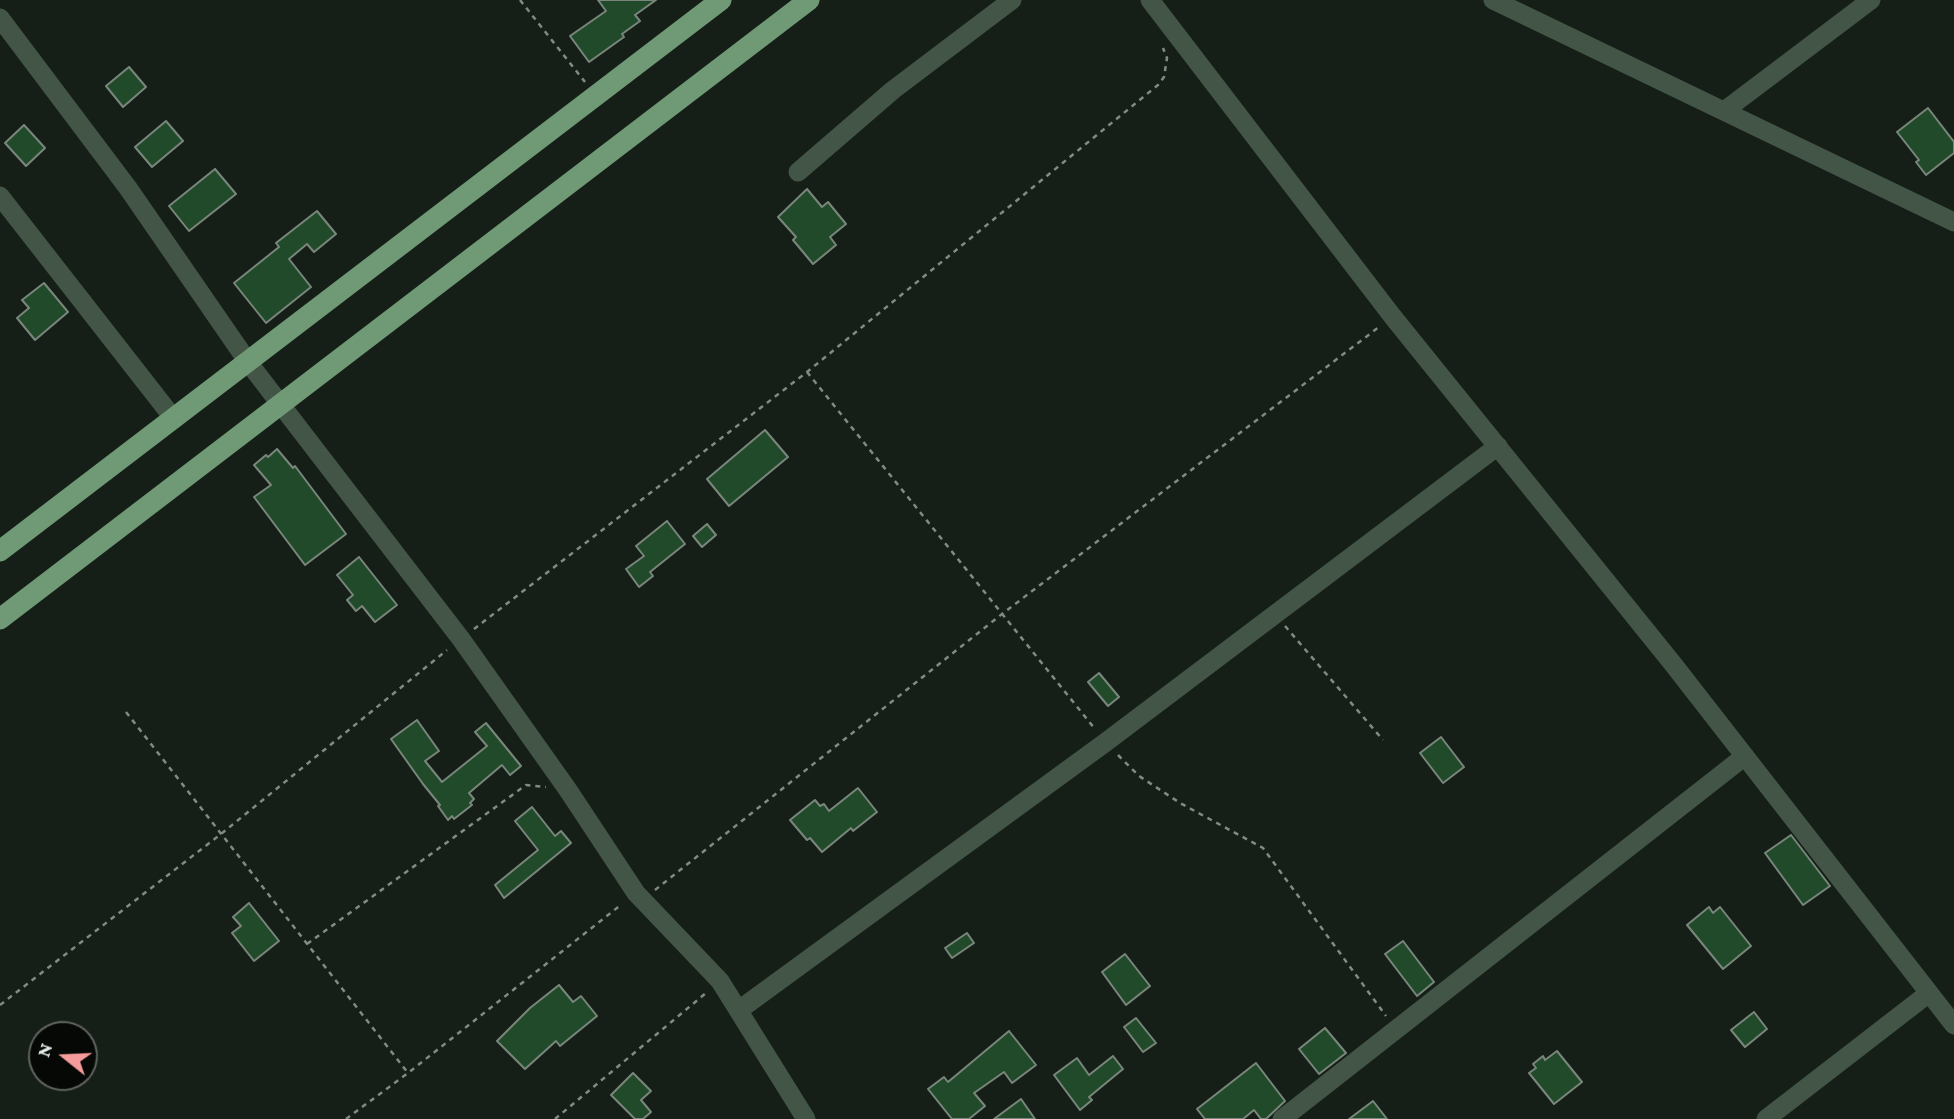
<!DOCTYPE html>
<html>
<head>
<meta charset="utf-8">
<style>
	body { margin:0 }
	#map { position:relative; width:1954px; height:1119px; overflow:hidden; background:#151f17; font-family:"Crimson Pro",serif }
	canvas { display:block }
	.north { position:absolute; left:28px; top:1021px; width:70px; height:70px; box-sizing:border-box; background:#050805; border:2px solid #5f635f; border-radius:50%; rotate:288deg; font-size:19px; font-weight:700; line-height:28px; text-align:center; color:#e5ebe6 }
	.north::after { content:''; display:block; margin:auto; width:24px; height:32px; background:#f59b9b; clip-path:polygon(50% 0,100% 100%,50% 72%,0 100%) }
</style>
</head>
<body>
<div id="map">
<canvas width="1954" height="1119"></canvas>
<div class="north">N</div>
</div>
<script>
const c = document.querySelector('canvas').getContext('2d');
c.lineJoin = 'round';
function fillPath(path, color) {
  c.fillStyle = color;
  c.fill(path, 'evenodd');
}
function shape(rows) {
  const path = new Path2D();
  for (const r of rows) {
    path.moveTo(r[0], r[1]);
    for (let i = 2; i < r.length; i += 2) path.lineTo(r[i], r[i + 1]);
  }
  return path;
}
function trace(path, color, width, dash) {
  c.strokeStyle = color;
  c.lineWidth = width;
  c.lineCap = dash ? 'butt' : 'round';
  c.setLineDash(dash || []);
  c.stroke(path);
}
const building = shape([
	[598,0,656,0,635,15,640,21,622,34,624,37,589,62,570,36,606,11,598,0],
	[129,67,146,87,123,107,106,86,129,67],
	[1928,108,1954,142,1954,153,1926,175,1916,162,1919,160,1897,132,1928,108],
	[166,121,183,141,152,167,135,147,166,121],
	[24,125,45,148,26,166,5,143,24,125],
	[215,169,236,194,189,231,169,206,215,169],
	[807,189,822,207,828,202,846,224,830,237,836,245,813,264,793,240,796,237,778,217,807,189],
	[317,211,336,234,314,252,307,244,289,259,311,287,266,323,234,283,279,247,276,243,317,211],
	[44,283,68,312,35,340,17,318,29,308,22,300,44,283],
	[765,430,788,457,729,506,707,479,765,430],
	[277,449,293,468,295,466,346,534,305,565,254,497,271,485,254,465,266,455,268,457,277,449],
	[667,521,685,544,650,572,653,576,639,587,626,569,644,556,636,546,667,521],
	[707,524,716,535,702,547,693,536,707,524],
	[359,557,397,605,375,622,362,606,356,611,347,600,353,595,337,575,359,557],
	[1099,673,1119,697,1108,706,1088,682,1099,673],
	[417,720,439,751,425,761,442,782,487,746,475,732,486,723,521,766,510,775,502,765,469,793,474,799,470,803,472,805,454,819,452,816,448,820,438,806,440,805,423,784,391,739,417,720],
	[1441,737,1464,767,1443,783,1420,753,1441,737],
	[858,788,877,812,853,831,851,828,822,852,810,838,807,840,790,820,815,800,820,806,824,804,829,811,858,788],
	[532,807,555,836,561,831,571,843,504,898,495,885,538,850,515,821,532,807],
	[1791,835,1830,886,1803,905,1765,853,1791,835],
	[249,903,279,941,254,961,232,933,241,926,233,917,249,903],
	[1709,907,1713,913,1720,907,1751,946,1723,969,1687,925,1709,907],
	[967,933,974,943,952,958,945,948,967,933],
	[1403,941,1434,982,1417,996,1385,954,1403,941],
	[1125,954,1150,986,1126,1005,1102,972,1125,954],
	[559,985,573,1002,581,996,597,1016,560,1046,556,1041,525,1069,497,1041,530,1008,559,985],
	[1754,1012,1767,1029,1745,1047,1731,1030,1754,1012],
	[1136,1018,1156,1043,1143,1052,1124,1027,1136,1018],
	[1325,1028,1346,1053,1319,1074,1299,1049,1325,1028],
	[1009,1031,1036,1065,1012,1083,1004,1072,974,1093,985,1106,969,1119,952,1119,928,1089,944,1077,948,1082,1009,1031],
	[1557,1051,1582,1082,1554,1104,1529,1073,1536,1068,1533,1064,1543,1056,1545,1060,1557,1051],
	[1113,1056,1123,1069,1089,1097,1092,1100,1080,1110,1054,1075,1077,1058,1089,1075,1113,1056],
	[1256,1063,1285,1101,1266,1119,1261,1119,1254,1110,1243,1119,1205,1119,1197,1109,1256,1063],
	[633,1073,651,1091,641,1100,651,1112,643,1119,635,1119,611,1095,633,1073],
	[1021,1099,1035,1119,994,1119,1021,1099],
	[1373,1101,1387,1119,1349,1119,1373,1101]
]);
const path = shape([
	[520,0,585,82],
	[807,372,1095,729],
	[1285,626,1383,740],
	[474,629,807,372,1158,85,1164,77,1167,58,1163,48],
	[126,712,408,1073],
	[1118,755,1139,776,1180,803,1263,848,1386,1016],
	[655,890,1002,614,1379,327],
	[307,944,526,785,546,787],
	[0,1005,221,834,447,650],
	[346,1119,408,1073,622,904],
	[555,1119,706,993]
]);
const minor = shape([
	[1150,0,1393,317,1673,664,1954,1025],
	[1493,0,1954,222],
	[0,18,128,188,248,362,461,639,568,790,636,893,720,981,806,1119],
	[1724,111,1871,0],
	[798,172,893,90,1012,0],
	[0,196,174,419],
	[739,1010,1106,742,1498,446],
	[1282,1119,1745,756],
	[1766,1119,1929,993]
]);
const trunk = shape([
	[0,551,721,0],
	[0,619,809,0]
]);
fillPath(building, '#204a29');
trace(building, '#7a867c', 2);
trace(path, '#828a84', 2.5, [5, 5]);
trace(minor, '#435546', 19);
trace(trunk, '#709976', 21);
</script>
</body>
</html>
